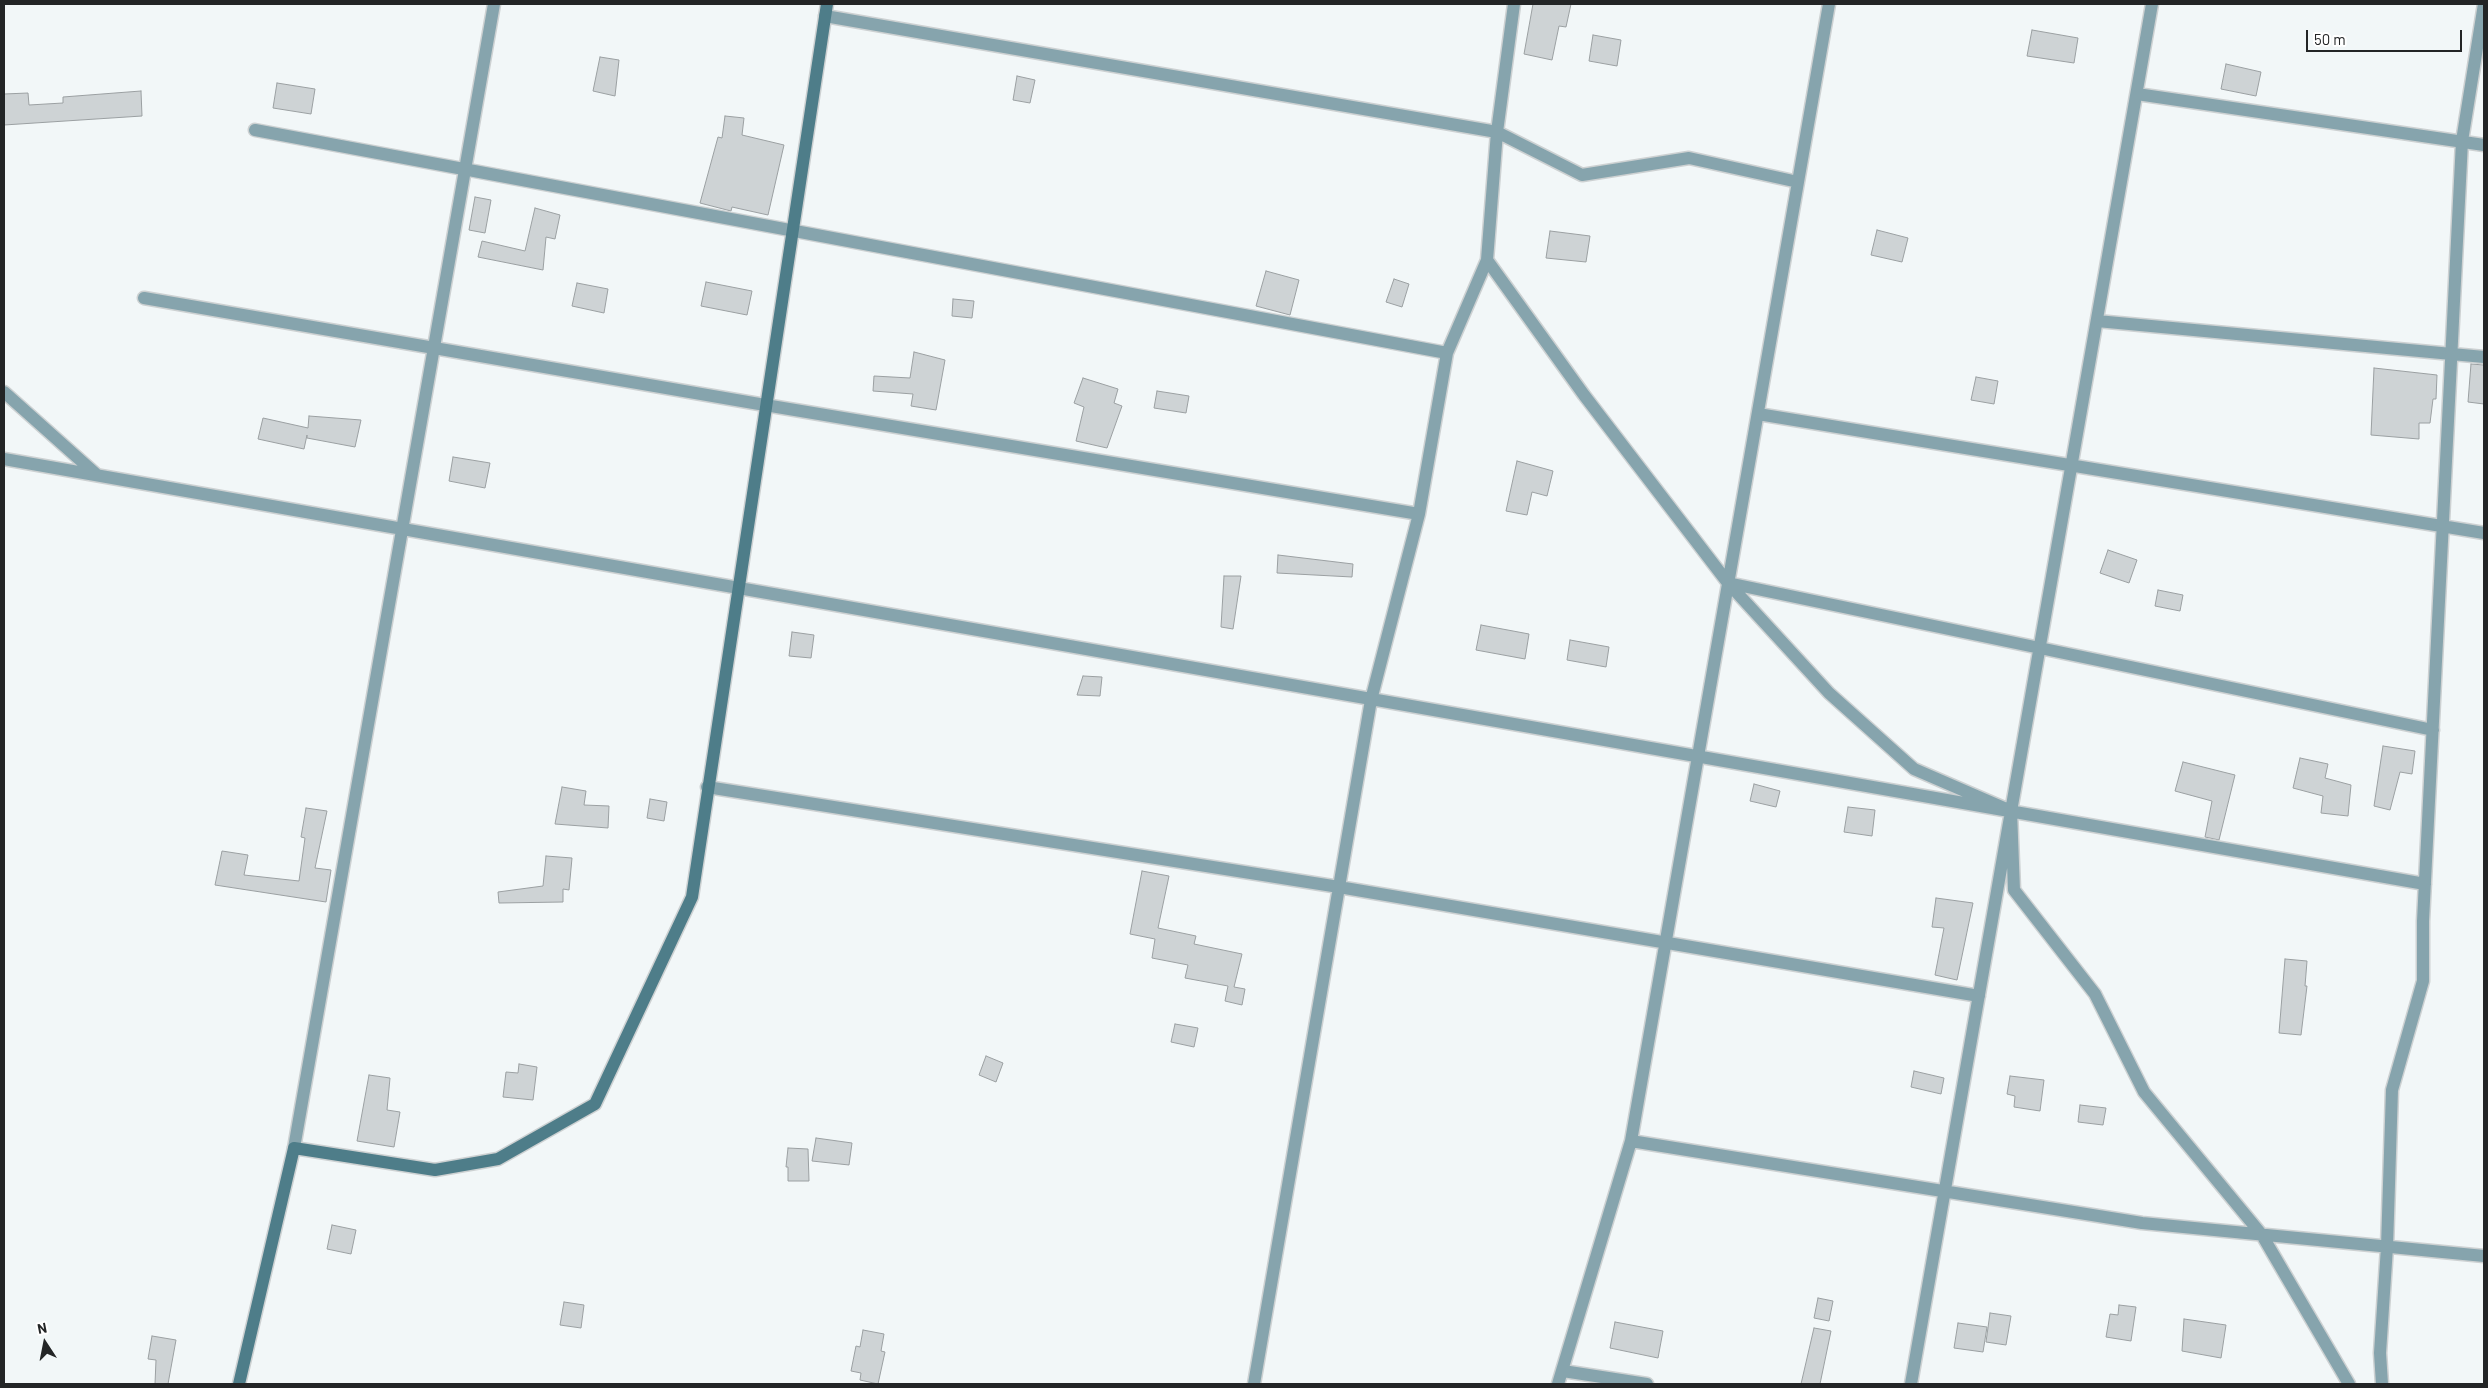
<!DOCTYPE html>
<html>
<head>
<meta charset="utf-8">
<style>
	body { margin:0 }
	#map { position:relative; width:2488px; height:1388px; overflow:hidden; background:#f2f7f8; font-family:Barlow,sans-serif }
	canvas { display:block }
	.frame { position:absolute; inset:0; border:5px solid #232526; pointer-events:none }
	.north { position:absolute; left:20px; top:1318px; width:50px; height:50px; -webkit-text-stroke:4px #fff; paint-order:stroke; rotate:349deg; font-size:14px; font-weight:700; line-height:20px; text-align:center; color:#232526 }
	.north::after { content:''; display:block; margin:auto; width:18px; height:22px; background:#232526; clip-path:polygon(50% 0,100% 100%,50% 72%,0 100%) }
	.scale { position:absolute; left:2306px; top:30px; width:156px; height:22px; box-sizing:border-box; border:2px solid #232526; border-top:0; padding-left:6px; font-size:15px; line-height:18px; white-space:nowrap; color:#232526; -webkit-text-stroke:4px #fff; paint-order:stroke }
</style>
</head>
<body>
<div id="map">
<canvas width="2488" height="1388"></canvas>
<div class="frame"></div>
<div class="north">N</div>
<div class="scale">50 m</div>
</div>
<script>
const c = document.querySelector('canvas').getContext('2d');
c.lineJoin = 'round';
function fillPath(path, color) {
  c.fillStyle = color;
  c.fill(path, 'evenodd');
}
function shape(rows) {
  const path = new Path2D();
  for (const r of rows) {
    path.moveTo(r[0], r[1]);
    for (let i = 2; i < r.length; i += 2) path.lineTo(r[i], r[i + 1]);
  }
  return path;
}
function trace(path, color, width, dash) {
  c.strokeStyle = color;
  c.lineWidth = width;
  c.lineCap = dash ? 'butt' : 'round';
  c.setLineDash(dash || []);
  c.stroke(path);
}
const building = shape([
	[1533,4,1571,4,1566,27,1559,26,1552,60,1524,54,1533,4],
	[2032,30,2078,38,2074,63,2027,56,2032,30],
	[1593,35,1621,40,1617,66,1589,61,1593,35],
	[600,57,619,60,615,96,593,91,600,57],
	[2226,64,2261,72,2256,96,2221,89,2226,64],
	[1017,76,1035,80,1030,103,1013,100,1017,76],
	[277,83,315,89,311,114,273,108,277,83],
	[141,91,142,116,4,125,4,94,28,93,29,105,63,103,63,97,141,91],
	[725,116,744,118,742,135,784,145,768,215,732,207,731,211,700,203,718,137,722,138,725,116],
	[475,197,491,200,485,233,469,230,475,197],
	[535,208,560,215,555,239,546,237,543,270,478,257,482,241,525,251,535,208],
	[1877,230,1908,238,1902,262,1871,255,1877,230],
	[1550,231,1590,236,1586,262,1546,258,1550,231],
	[1266,271,1299,280,1290,315,1256,306,1266,271],
	[1394,279,1409,284,1402,307,1386,302,1394,279],
	[706,282,752,291,747,315,701,306,706,282],
	[577,283,608,289,604,313,572,306,577,283],
	[953,299,974,301,972,318,952,316,953,299],
	[914,352,945,360,936,410,911,406,913,394,873,391,874,376,910,378,914,352],
	[2471,364,2484,365,2484,404,2468,402,2471,364],
	[2374,368,2437,375,2436,399,2433,399,2430,423,2419,423,2419,439,2371,435,2374,368],
	[1976,377,1998,381,1994,404,1971,400,1976,377],
	[1083,378,1118,389,1114,403,1122,406,1107,448,1076,441,1084,407,1074,403,1083,378],
	[1157,391,1189,396,1186,413,1154,408,1157,391],
	[309,416,361,420,355,447,307,438,307,435,304,449,258,439,263,418,308,428,309,416],
	[453,457,490,463,485,488,449,481,453,457],
	[1517,461,1553,471,1547,496,1532,492,1527,515,1506,511,1517,461],
	[2108,550,2137,560,2129,583,2100,573,2108,550],
	[1278,555,1353,564,1352,577,1277,573,1278,555],
	[1224,576,1241,576,1233,629,1221,627,1224,576],
	[2158,590,2183,595,2180,611,2155,606,2158,590],
	[1481,625,1529,634,1525,659,1476,650,1481,625],
	[792,632,814,635,811,658,789,656,792,632],
	[1570,640,1609,647,1606,667,1567,660,1570,640],
	[1083,676,1102,677,1100,696,1077,695,1083,676],
	[2383,746,2415,751,2412,774,2400,772,2390,810,2374,806,2383,746],
	[2300,758,2328,764,2325,778,2351,785,2348,816,2321,813,2323,796,2293,788,2300,758],
	[2183,762,2235,775,2219,840,2205,837,2212,801,2175,791,2183,762],
	[1754,784,1780,791,1776,807,1750,801,1754,784],
	[562,787,586,791,584,805,609,806,608,828,555,824,562,787],
	[650,799,667,802,664,821,647,818,650,799],
	[1848,807,1875,810,1872,836,1844,832,1848,807],
	[306,808,327,811,315,868,331,870,326,902,215,885,222,851,248,855,244,875,299,881,305,838,301,837,306,808],
	[546,856,572,858,569,890,563,889,563,902,499,903,498,892,543,886,546,856],
	[1142,871,1169,876,1158,928,1196,936,1194,944,1242,954,1234,987,1245,989,1242,1005,1225,1001,1228,986,1185,978,1188,965,1152,958,1155,939,1130,934,1142,871],
	[1936,898,1973,903,1957,980,1935,975,1944,928,1932,927,1936,898],
	[2285,959,2307,961,2305,986,2307,986,2301,1035,2279,1033,2285,959],
	[1175,1024,1198,1028,1194,1047,1171,1042,1175,1024],
	[986,1056,1003,1063,996,1082,979,1075,986,1056],
	[519,1064,537,1067,533,1100,503,1097,506,1072,518,1073,519,1064],
	[1914,1071,1944,1078,1941,1094,1911,1087,1914,1071],
	[369,1075,390,1078,387,1110,400,1112,394,1147,357,1141,369,1075],
	[2010,1076,2044,1080,2040,1111,2014,1107,2015,1096,2007,1094,2010,1076],
	[2080,1105,2106,1108,2103,1125,2078,1122,2080,1105],
	[816,1138,852,1143,849,1165,812,1161,816,1138],
	[788,1148,808,1149,809,1181,788,1181,788,1167,786,1167,788,1148],
	[332,1225,356,1230,351,1254,327,1249,332,1225],
	[1818,1298,1833,1301,1829,1321,1814,1318,1818,1298],
	[564,1302,584,1305,581,1328,560,1325,564,1302],
	[2119,1305,2136,1307,2131,1341,2106,1337,2110,1314,2118,1315,2119,1305],
	[1990,1313,2011,1316,2006,1345,1986,1342,1990,1313],
	[2184,1319,2226,1325,2221,1358,2182,1351,2184,1319],
	[1615,1322,1663,1331,1658,1358,1610,1348,1615,1322],
	[1958,1323,1987,1327,1983,1352,1954,1348,1958,1323],
	[1814,1328,1831,1331,1820,1384,1801,1384,1814,1328],
	[863,1330,884,1334,881,1351,885,1352,878,1384,860,1380,861,1373,851,1371,856,1346,860,1347,863,1330],
	[152,1336,176,1340,168,1384,155,1384,156,1360,148,1359,152,1336]
]);
const street = shape([
	[825,16,1497,132,1582,175,1689,158,1798,182],
	[2137,94,2484,145],
	[255,130,1447,353],
	[1487,260,1584,395,1728,583,1829,693,1914,769,2011,811,2014,890,2095,994,2144,1092,2262,1235,2349,1384],
	[144,298,765,405,1419,514],
	[2097,321,2484,357],
	[4,392,97,475],
	[1758,414,2484,533],
	[4,459,2425,884],
	[1728,583,2433,730],
	[707,787,1339,887,1979,996],
	[1631,1141,2142,1223,2484,1256],
	[294,1148,494,4],
	[1563,1371,1647,1384],
	[1254,1384,1371,700,1419,514,1447,353,1487,260,1497,132,1514,4],
	[1558,1384,1631,1141,1829,4],
	[1911,1384,2152,4],
	[2382,1384,2380,1353,2387,1247,2392,1090,2423,981,2423,921,2462,141,2484,4]
]);
const secondary = shape([
	[239,1384,294,1148,435,1170,498,1159,595,1104,692,897,827,4]
]);
fillPath(building, '#ced3d5');
trace(building, '#9ba0a2', 1);
trace(street, '#cdd1d2', 15);
trace(secondary, '#cdd1d2', 15);
trace(street, '#86a4ad', 12);
trace(secondary, '#4e7d89', 12);
</script>
</body>
</html>
